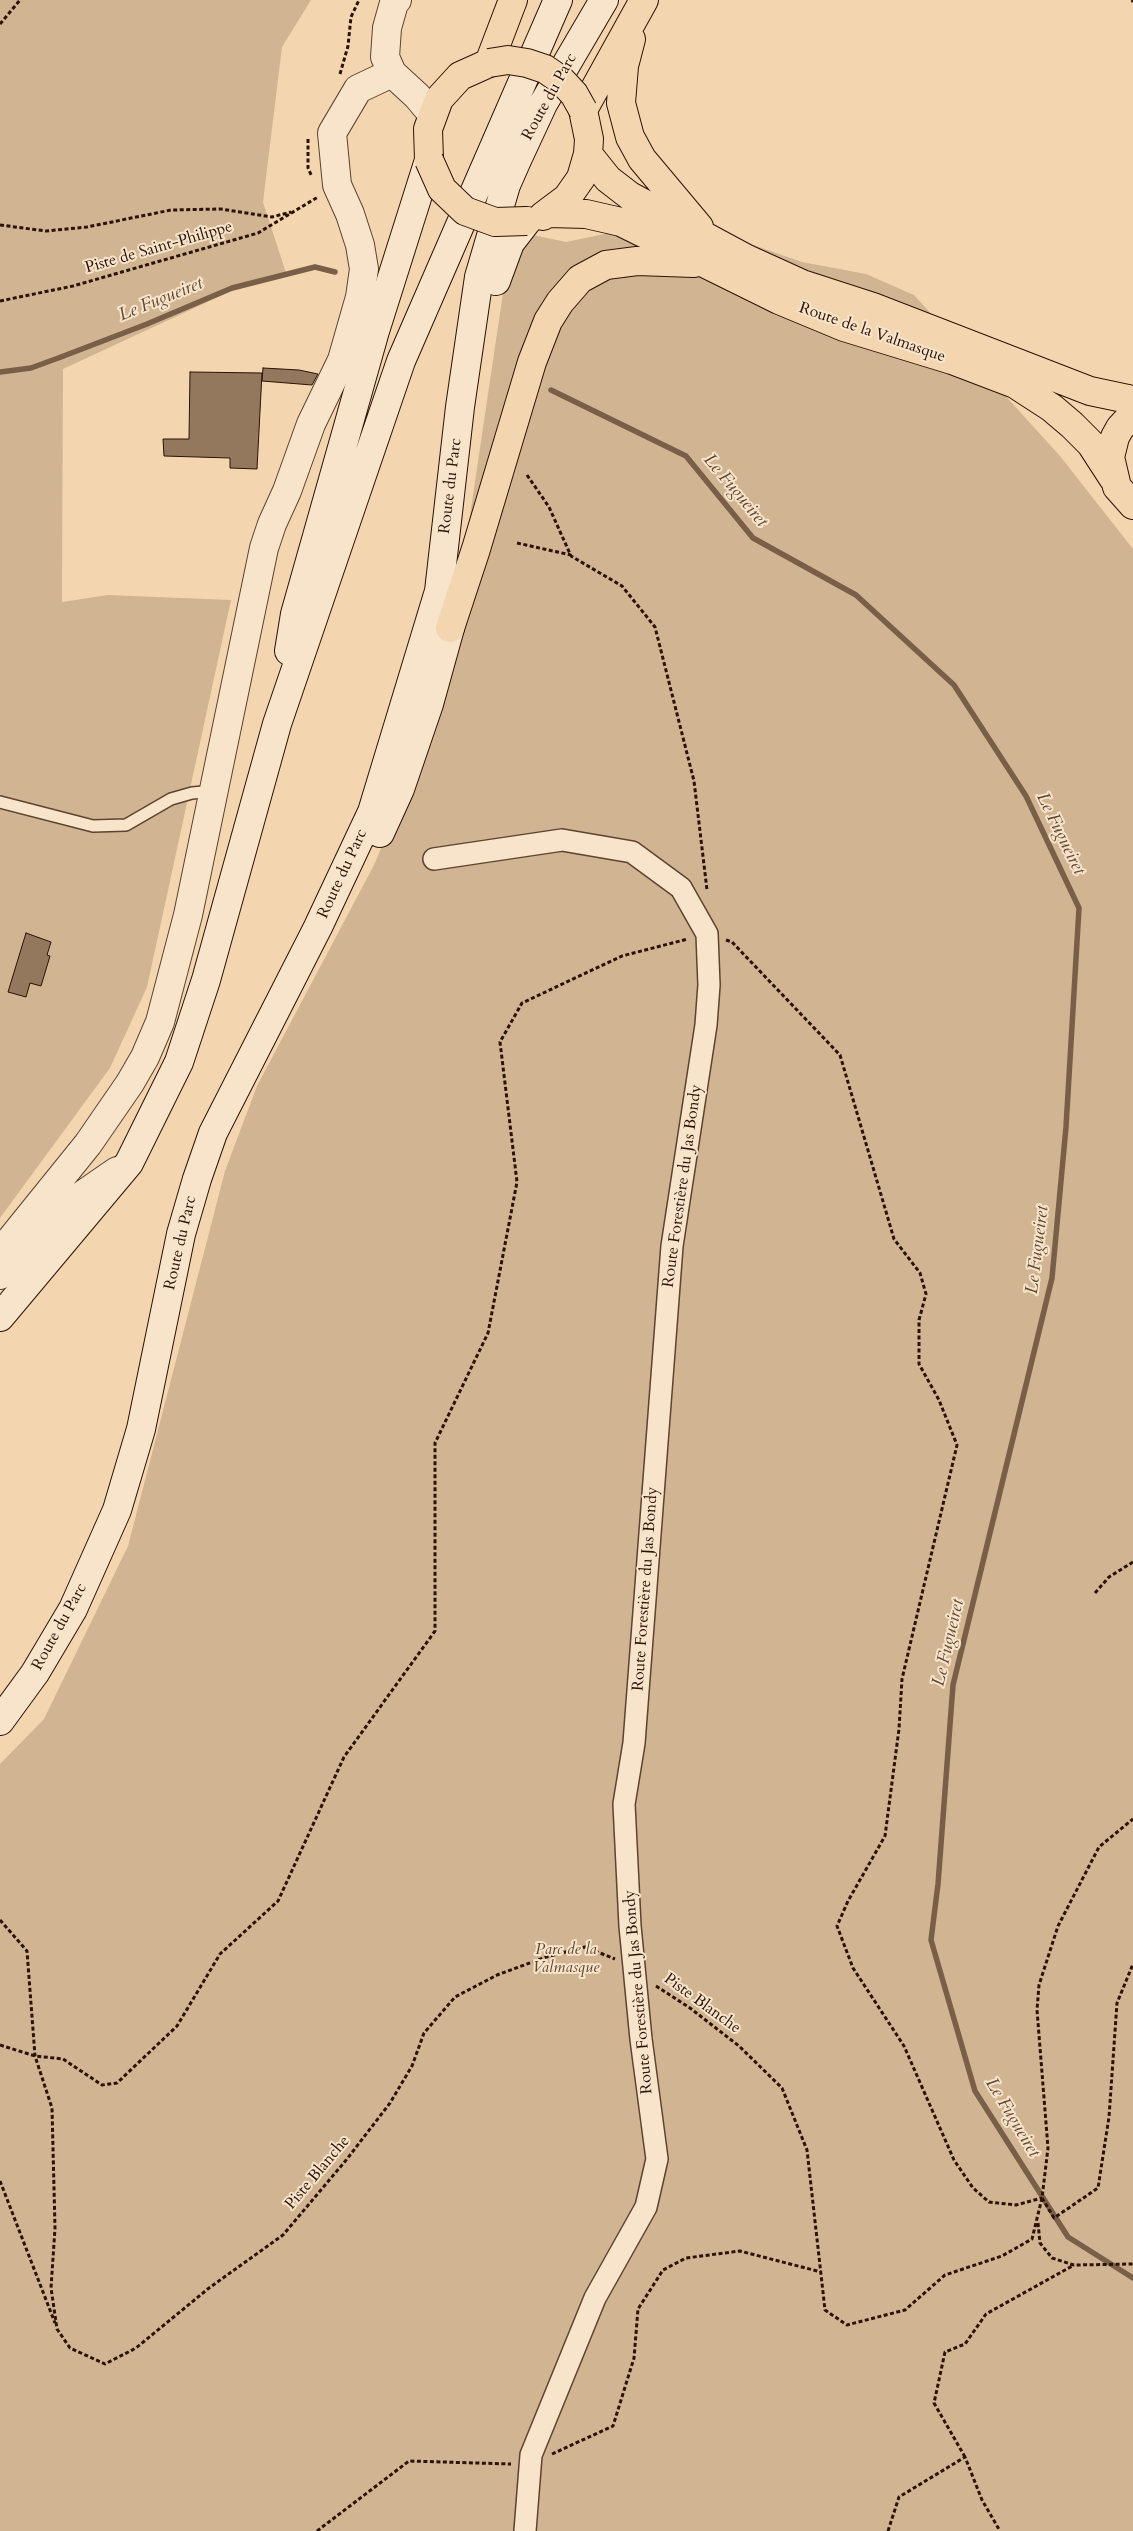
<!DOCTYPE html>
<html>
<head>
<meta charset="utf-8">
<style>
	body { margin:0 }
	canvas { display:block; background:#f3d6af }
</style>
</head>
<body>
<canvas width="1133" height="2531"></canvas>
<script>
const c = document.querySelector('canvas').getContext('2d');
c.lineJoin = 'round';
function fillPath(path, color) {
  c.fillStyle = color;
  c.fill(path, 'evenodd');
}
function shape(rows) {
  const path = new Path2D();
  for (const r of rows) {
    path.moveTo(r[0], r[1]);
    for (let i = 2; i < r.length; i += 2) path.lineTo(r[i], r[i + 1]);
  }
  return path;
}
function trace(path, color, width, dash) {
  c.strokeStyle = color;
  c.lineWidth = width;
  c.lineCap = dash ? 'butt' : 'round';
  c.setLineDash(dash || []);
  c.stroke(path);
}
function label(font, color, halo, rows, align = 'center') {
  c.font = font + ' Cardo,serif';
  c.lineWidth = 4;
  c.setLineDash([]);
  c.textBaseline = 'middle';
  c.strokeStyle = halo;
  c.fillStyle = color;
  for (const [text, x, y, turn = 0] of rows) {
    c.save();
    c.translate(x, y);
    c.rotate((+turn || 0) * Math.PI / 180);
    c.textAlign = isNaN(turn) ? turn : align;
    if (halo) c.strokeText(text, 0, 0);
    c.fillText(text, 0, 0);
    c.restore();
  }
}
const green = shape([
	[0,0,311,0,282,47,263,202,287,276,229,292,63,369,62,602,108,595,231,600,147,987,110,1068,0,1218],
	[699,226,802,262,866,274,914,295,1060,456,1133,549,1133,2531,0,2531,0,1764,44,1719,128,1546,225,1171,257,1086,374,865,442,704,503,293,524,233,566,242,638,227]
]);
const stream = shape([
	[0,372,31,368,61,357,147,324,232,288,315,267,335,272],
	[551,390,686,456,753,538,856,595,954,685,1026,796,1079,908,1066,1127,1052,1278,953,1685,938,1884,931,1940,975,2091,1068,2237,1133,2278]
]);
const building = shape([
	[263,368,299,370,318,374,312,385,262,381,263,368],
	[190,372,262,373,257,469,230,468,230,458,164,456,163,439,189,439,190,372],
	[26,933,51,942,47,955,50,956,41,986,30,983,26,997,8,992,26,933]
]);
const path = shape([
	[1132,0,1133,2],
	[0,24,20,0],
	[340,74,348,46,351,17,359,0],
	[308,139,308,168,312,177],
	[0,225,46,231,87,227,171,210,221,209,272,217,291,212],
	[0,301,73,286,258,233,318,197],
	[527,475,549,507,571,556,622,586,655,627,694,781,707,890],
	[517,543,571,555],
	[726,940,732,942,840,1055,894,1239,920,1273,926,1294,919,1320,919,1364,939,1400,957,1445,902,1679,899,1729,885,1836,848,1901,837,1926,853,1968,904,2046,954,2160,973,2188,989,2202,1016,2205,1042,2198],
	[1095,1593,1109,1577,1133,1562],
	[0,1920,27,1951,35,2056,52,2108,55,2228,51,2288,57,2329,70,2348,105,2364,136,2348,209,2288,283,2235,347,2159,390,2103,412,2066,424,2033,455,1997,497,1975,546,1957,585,1947,615,1959],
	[656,1986,690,2008,739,2046,782,2088,807,2150,825,2310,847,2325,905,2310,945,2275,1002,2256,1032,2239,1042,2198,1048,2148,1037,2010,1039,1985,1058,1926,1099,1847,1133,1819],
	[0,2045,35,2056,63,2059,102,2085,117,2083,177,2026,220,1954,278,1901,344,1757,435,1631,435,1443,488,1333,517,1182,500,1042,522,1003,622,956,688,939],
	[0,2181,55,2323],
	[1042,2198,1054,2218,1098,2188,1109,2117,1117,2003,1133,1964],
	[1038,2223,1040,2243,1052,2258,1074,2265,1133,2264],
	[552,2454,613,2426,634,2358,638,2309,663,2270,686,2258,740,2251,821,2272],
	[965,2457,934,2403,945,2352,965,2344,986,2314,1074,2265],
	[317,2531,409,2461,511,2464],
	[888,2531,899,2497,965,2457,982,2500,1000,2531]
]);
const service = shape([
	[0,802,93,826,126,825,171,799,192,793,214,791]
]);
const minor = shape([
	[434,859,562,840,632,852,681,888,707,934,709,985,706,1025,672,1246,634,1743,624,1804,630,1926,641,2039,657,2159,646,2207,595,2298,531,2455,525,2531]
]);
const tertiary = shape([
	[397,0,394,3,387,28,385,57,392,73,417,96,432,114],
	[0,1253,88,1144,130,1083,145,1057,160,1022,188,915,264,548,272,524,287,491,311,424,342,360,360,297,364,269,360,245,350,214,337,185,332,133,358,89,392,73],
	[0,1275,78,1198,117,1171]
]);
const secondary = shape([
	[496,281,510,243,527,221],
	[289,651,295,614,375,331,429,160],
	[380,833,400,789,429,704,450,628,454,604],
	[0,1317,129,1163,179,1062,206,980,277,724,401,361,558,0],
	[0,1721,35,1673,73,1609,117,1510,141,1429,181,1234,197,1179,213,1133,318,927,372,812,439,591,460,407,479,277,506,185,517,160,543,104,604,0]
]);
const primary = shape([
	[631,39,624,66,621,103,630,137,642,159,699,227],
	[588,154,608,179,630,196,747,259,802,284,873,307,1090,391,1133,400],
	[429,160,428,129,439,99,460,76,489,63,513,0],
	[548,213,586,214,621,222,779,300,844,327,952,360,1015,384,1052,408,1072,425,1091,444,1113,478],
	[543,216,567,198,581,178,588,154,589,139,583,110,644,0],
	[1133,414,1120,428,1115,437,1110,457,1117,487,1133,505],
	[450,628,476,549,532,362,548,321,560,302,580,279,606,265,637,261,694,263]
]);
const primaryBridge = shape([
	[489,63,508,60,527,63,545,69,561,80,574,94,583,110],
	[429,160,442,189,465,211,495,222,527,221]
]);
const streetNames = [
	["Route du Parc",550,97,-61],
	["Piste de Saint-Philippe",159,248,-16],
	["Route de la Valmasque",872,333,19],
	["Route du Parc",451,486,-83],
	["Route du Parc",343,874,-65],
	["Route Forestière du Jas Bondy",683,1186,-82],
	["Route du Parc",181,1243,-77],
	["Route Forestière du Jas Bondy",646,1589,-86],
	["Route du Parc",60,1627,-61],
	["Route Forestière du Jas Bondy",639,1992,-95],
	["Piste Blanche",702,2004,36],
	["Piste Blanche",318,2173,-50]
];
const parkNames = [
	["Parc de la",566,1950],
	["Valmasque",566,1968]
];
const waterNames = [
	["Le Fugueiret",161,300,-22],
	["Le Fugueiret",735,491,50],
	["Le Fugueiret",1060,834,64],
	["Le Fugueiret",1038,1250,-83],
	["Le Fugueiret",949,1643,-77],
	["Le Fugueiret",1012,2118,59]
];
fillPath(green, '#d1b592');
trace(stream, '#7a5f48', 5.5);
fillPath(building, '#93785d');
trace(building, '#2b1205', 1);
trace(service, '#5d4330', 14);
trace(minor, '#5d4330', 24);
trace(tertiary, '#5d4330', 30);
trace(secondary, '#2b1205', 30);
trace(primary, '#2b1205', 30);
trace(path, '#2b1205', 3, [4, 2.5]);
trace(service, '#f7e4cb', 11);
trace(minor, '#f7e4cb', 21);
trace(tertiary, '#f7e4cb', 28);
trace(secondary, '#f7e4cb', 28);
trace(primary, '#f3d6af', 28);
trace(primaryBridge, '#2b1205', 30, []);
trace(primaryBridge, '#f3d6af', 28);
label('16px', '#2b1205', '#f7e4cb', streetNames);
label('italic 16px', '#5d432f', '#f7e4cb', parkNames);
label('italic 18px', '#604632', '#f7e4cb', waterNames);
</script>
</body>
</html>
